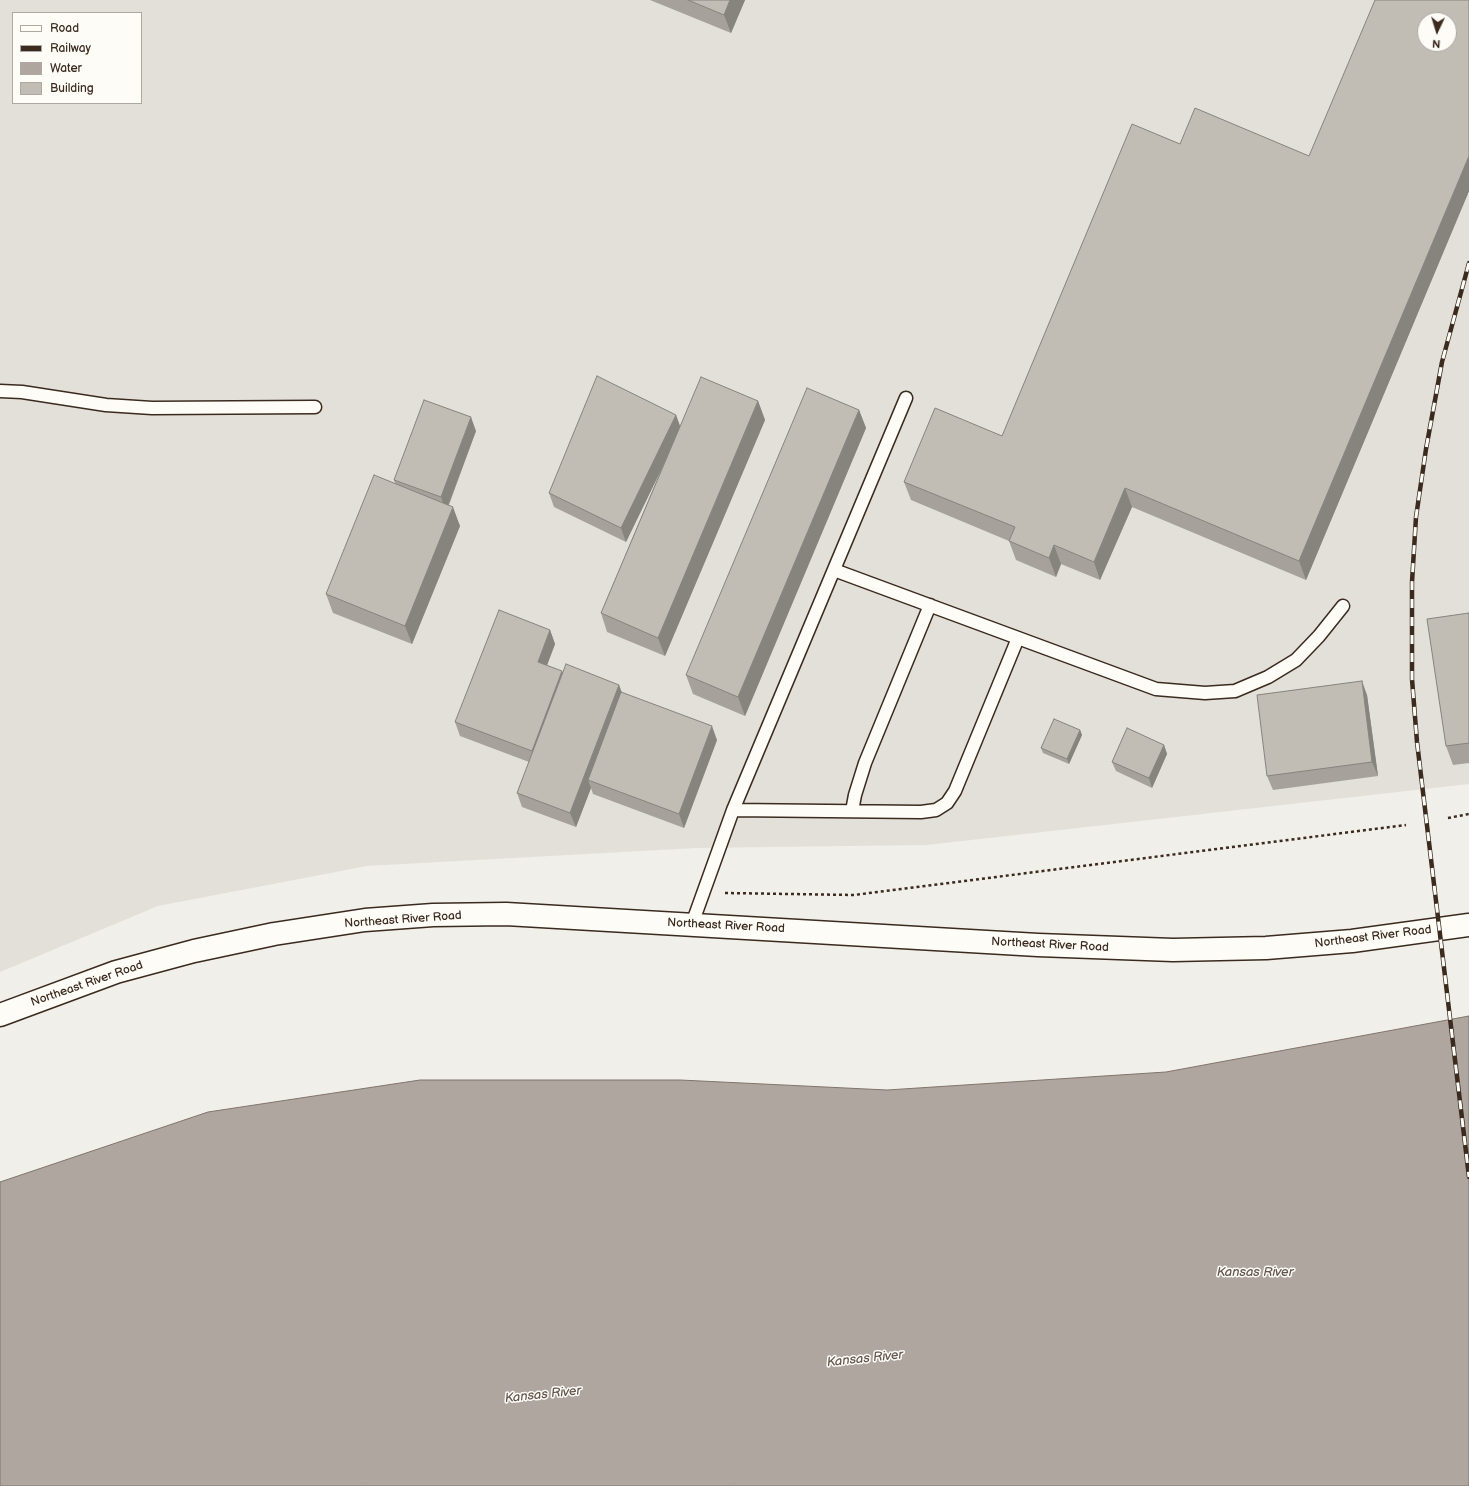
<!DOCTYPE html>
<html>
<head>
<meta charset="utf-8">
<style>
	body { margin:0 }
	#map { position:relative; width:1469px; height:1486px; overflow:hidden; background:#f1efea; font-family:"Balsamiq Sans",sans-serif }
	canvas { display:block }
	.legend { position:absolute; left:12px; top:12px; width:130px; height:92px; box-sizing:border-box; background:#fdfcf7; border:1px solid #afa8a0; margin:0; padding:5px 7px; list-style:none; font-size:12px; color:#3b2a1e }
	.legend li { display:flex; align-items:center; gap:8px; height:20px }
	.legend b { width:20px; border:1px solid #afa8a0 }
	.north { position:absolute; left:1417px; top:12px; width:40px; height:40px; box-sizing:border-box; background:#fdfcf7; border:1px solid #afa8a0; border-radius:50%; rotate:184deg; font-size:11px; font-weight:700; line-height:16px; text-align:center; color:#3b2a1e }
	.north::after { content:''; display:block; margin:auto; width:14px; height:18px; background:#3b2a1e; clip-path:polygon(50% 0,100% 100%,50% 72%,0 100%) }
</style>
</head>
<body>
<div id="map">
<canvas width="1469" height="1486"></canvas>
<ul class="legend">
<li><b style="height:5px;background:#fdfcf7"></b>Road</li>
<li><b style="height:5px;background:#3b2a1e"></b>Railway</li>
<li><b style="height:11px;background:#aea69f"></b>Water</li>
<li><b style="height:11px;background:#c1bcb4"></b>Building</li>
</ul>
<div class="north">N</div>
</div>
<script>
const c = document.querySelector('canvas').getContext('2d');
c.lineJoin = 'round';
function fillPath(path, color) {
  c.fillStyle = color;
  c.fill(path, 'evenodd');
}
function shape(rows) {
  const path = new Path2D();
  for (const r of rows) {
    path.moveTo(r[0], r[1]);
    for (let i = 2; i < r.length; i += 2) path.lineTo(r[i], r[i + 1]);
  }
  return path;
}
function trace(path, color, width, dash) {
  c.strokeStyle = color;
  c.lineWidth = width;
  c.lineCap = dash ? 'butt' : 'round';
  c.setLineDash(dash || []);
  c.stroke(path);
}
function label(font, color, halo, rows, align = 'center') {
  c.font = font + ' "Balsamiq Sans",sans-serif';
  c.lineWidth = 3;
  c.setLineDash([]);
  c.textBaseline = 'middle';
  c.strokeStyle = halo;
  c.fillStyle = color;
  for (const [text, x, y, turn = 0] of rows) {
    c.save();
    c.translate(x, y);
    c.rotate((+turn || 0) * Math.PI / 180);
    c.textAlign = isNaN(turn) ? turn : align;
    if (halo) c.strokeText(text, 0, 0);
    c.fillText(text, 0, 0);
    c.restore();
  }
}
const built = shape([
	[0,0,1469,0,1469,784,927,845,696,848,367,866,158,906,0,972],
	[13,13,141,13,141,103,13,103],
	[1425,20,1449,20,1449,44,1425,44]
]);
const water = shape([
	[1469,1016,1469,1486,0,1486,0,1182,208,1112,420,1080,680,1080,887,1090,1166,1072,1469,1016]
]);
const path = shape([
	[1448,818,1469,814],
	[725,893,854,895,1406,825]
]);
const service = shape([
	[0,391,22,392,106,405,152,408,315,407],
	[834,570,1156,689,1205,693,1235,691,1268,677,1296,660,1319,636,1343,606],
	[733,810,921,812,936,810,947,803,955,791,1018,638],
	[852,811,855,795,865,763,930,605],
	[692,924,733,810,906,398]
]);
const tertiary = shape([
	[0,1015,116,972,194,951,274,934,365,920,433,915,506,914,1038,945,1173,950,1266,948,1352,941,1469,925]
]);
const rail = shape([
	[1469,263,1442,362,1426,449,1416,517,1412,582,1412,679,1417,742,1469,1177]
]);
const wall = shape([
	[650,0,745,0,731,33],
	[1469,0,1469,191,1306,580,1132,507,1100,580,1061,564,1056,577,1016,560,1009,541,911,500,904,482,1002,436,1180,144,1309,156],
	[758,401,765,420,665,656,607,632,601,613,661,470,626,542,554,507,549,493,676,415,680,426],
	[859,410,866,428,745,716,693,694,686,675],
	[476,431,449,505,460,526,412,644,333,613,326,594,395,483,394,480],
	[1469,613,1469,763,1453,765,1446,746],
	[550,630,555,644,547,665,563,673,619,685,622,693,717,740,684,828,593,794,591,788,576,827,522,807,517,793,529,762,460,736,455,722],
	[1367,695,1378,776,1273,790,1267,776],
	[1080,730,1082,735,1069,764,1043,753,1041,748],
	[1164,745,1167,754,1152,788,1116,771,1112,762]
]);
const shadedWall = shape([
	[730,0,745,0,731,33,724,15],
	[1469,156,1469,191,1306,580,1299,561],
	[758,401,765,420,665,656,658,638],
	[859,410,866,428,745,716,738,697],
	[676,415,681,429,626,542,621,528],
	[471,417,476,431,446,511,441,497],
	[1125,488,1132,507,1100,580,1094,562],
	[453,507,460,526,412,644,405,626],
	[1054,545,1061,564,1056,577,1049,558],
	[550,630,555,644,543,676,538,662],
	[562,671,567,685,537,765,532,751],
	[1362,681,1367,695,1378,776,1372,762],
	[619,685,624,699,588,780,591,788,576,827,570,813],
	[712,726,717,740,684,828,679,814],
	[1080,730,1082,735,1069,764,1067,759],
	[1164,745,1167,754,1152,788,1149,778]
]);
const building = shape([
	[688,0,730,0,724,15,688,0],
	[1375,0,1469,0,1469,156,1299,561,1125,488,1094,562,1054,545,1049,558,1009,541,1015,527,904,482,935,408,1002,436,1132,124,1180,144,1195,108,1309,156,1375,0],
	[1425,20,1449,20,1449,44,1425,44,1425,20],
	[597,376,676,415,621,528,549,493,597,376],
	[701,377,758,401,658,638,601,613,701,377],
	[807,388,859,410,738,697,686,675,807,388],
	[424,400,471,417,441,497,394,480,424,400],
	[374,475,453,507,405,626,326,594,374,475],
	[499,610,550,630,538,662,562,671,532,751,455,722,499,610],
	[1469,613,1469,743,1446,746,1427,619,1469,613],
	[566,664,619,685,570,813,517,793,566,664],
	[1362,681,1372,762,1267,776,1257,695,1362,681],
	[621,692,712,726,679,814,588,780,621,692],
	[1054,719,1080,730,1067,759,1041,748,1054,719],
	[1127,728,1164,745,1149,778,1112,762,1127,728]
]);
const streetNames = [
	["Northeast River Road",403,920,-4],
	["Northeast River Road",726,926,3],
	["Northeast River Road",1373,937,-7],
	["Northeast River Road",1050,945,3],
	["Northeast River Road",87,984,-19]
];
const waterNames = [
	["Kansas River",1255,1273],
	["Kansas River",865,1359,-6],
	["Kansas River",543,1395,-6]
];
fillPath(built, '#e3e0da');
fillPath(water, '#aea69f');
trace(water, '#80746b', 1);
trace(service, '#3b2a1e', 15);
trace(tertiary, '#3b2a1e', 25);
trace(path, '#3b2a1e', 2.5, [3, 3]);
trace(service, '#fdfcf7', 12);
trace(tertiary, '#fdfcf7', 22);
trace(rail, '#3b2a1e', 4.5);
trace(rail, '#fdfcf7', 3, [9]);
fillPath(wall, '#a6a29b');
fillPath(shadedWall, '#87847e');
fillPath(building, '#c1bcb4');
trace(building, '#87847e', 1);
label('12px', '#3b2a1e', '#fdfcf7', streetNames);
label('italic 13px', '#63554b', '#fdfcf7', waterNames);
</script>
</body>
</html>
